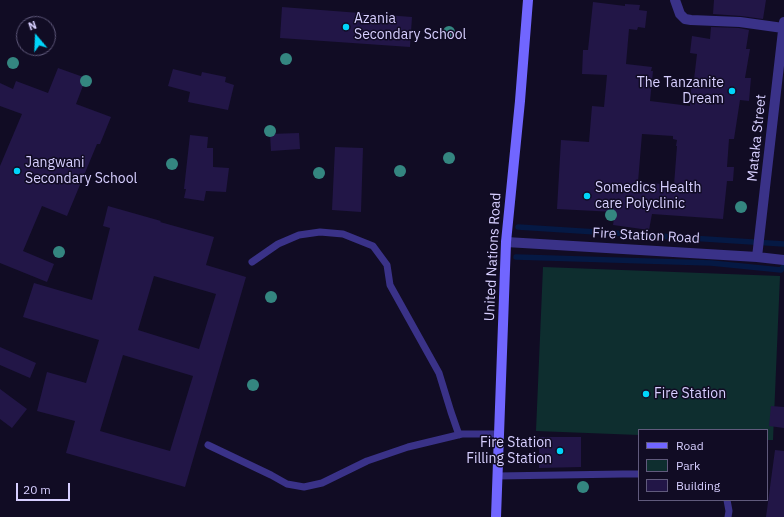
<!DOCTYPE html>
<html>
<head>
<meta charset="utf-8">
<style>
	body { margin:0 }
	#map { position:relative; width:784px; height:517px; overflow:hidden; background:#110c24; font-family:"IBM Plex Sans",sans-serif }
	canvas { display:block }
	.legend { position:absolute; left:638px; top:429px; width:130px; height:72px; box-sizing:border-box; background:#110c24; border:1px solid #605a7c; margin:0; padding:5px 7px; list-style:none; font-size:12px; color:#d7cfff }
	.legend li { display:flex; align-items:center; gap:8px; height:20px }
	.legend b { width:20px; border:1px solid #605a7c }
	.north { position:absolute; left:16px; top:16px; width:40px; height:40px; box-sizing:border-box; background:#110c24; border:1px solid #605a7c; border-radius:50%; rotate:341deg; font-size:11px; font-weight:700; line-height:16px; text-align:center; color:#d7cfff }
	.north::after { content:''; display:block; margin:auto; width:14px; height:18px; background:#00d5fa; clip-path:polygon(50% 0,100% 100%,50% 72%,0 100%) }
	.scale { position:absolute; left:16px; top:483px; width:54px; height:18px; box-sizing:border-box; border:2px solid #d7cfff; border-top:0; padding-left:5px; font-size:12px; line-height:14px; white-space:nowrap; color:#d7cfff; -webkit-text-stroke:3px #110c24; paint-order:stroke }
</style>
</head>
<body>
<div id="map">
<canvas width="784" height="517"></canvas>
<ul class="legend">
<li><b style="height:5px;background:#7166ff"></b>Road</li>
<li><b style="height:11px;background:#0e2e2f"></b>Park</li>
<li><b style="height:11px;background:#221647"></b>Building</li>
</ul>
<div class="north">N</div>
<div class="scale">20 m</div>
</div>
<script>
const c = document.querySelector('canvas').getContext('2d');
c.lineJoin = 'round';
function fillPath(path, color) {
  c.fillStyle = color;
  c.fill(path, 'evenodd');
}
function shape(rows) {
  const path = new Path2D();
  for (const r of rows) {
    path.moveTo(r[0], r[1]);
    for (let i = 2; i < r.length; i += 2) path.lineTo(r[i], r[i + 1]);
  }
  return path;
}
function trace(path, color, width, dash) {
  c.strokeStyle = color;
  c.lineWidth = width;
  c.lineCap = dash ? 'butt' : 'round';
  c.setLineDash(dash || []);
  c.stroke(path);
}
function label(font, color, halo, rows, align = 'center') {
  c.font = font + ' "IBM Plex Sans",sans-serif';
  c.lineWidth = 3;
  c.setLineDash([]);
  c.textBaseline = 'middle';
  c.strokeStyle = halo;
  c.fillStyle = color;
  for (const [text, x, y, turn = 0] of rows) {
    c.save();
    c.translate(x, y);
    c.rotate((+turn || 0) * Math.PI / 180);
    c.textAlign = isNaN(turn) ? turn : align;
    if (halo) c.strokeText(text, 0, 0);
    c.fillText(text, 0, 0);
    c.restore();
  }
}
const green = shape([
	[543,267,780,276,773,440,767,440,767,430,639,430,639,435,536,431]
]);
const stream = shape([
	[518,227,784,244],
	[516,257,711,263,781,270,784,266]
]);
const building = shape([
	[714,0,766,0,763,19,741,16,713,14],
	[593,2,625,6,625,4,640,5,639,10,647,11,645,28,638,27,637,30,629,29,626,64,652,67,651,71,653,71,650,101,690,106,691,88,693,88,697,54,690,53,692,36,710,39,711,27,739,28,749,30,746,49,750,49,745,78,751,78,749,101,740,100,734,139,729,139,727,167,734,167,733,181,727,181,723,219,652,214,649,230,613,225,615,212,557,209,561,140,589,142,592,106,604,107,607,75,582,74,583,50,588,50],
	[642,134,673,136,673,139,677,140,676,146,677,146,674,185,638,182],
	[282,7,412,17,410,47,280,38],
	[58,68,86,78,76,104,111,117,100,144,97,144,67,216,42,206,23,251,54,264,47,282,0,263,0,166,22,114,0,106,0,83,13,89,16,81,48,93],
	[173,69,201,76,202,72,226,77,225,82,234,85,228,110,188,102,190,92,168,86],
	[299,133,300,149,271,151,270,134],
	[190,135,208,137,207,148,213,148,213,167,229,168,226,192,206,191,204,201,184,198,186,189,184,189],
	[335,147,363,148,361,212,332,210],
	[108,206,161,221,160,222,214,237,206,265,246,277,185,487,66,453,75,421,37,411,47,372,86,383,99,340,23,317,34,283,92,300,110,228,103,226],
	[154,276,216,294,199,349,138,330],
	[123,355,193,376,170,451,100,431],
	[0,347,36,363,30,378,0,365],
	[0,389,27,409,12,428,0,419],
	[771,406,784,407,784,428,769,426],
	[539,437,581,437,581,467,539,468],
	[775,450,784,451,784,517,766,517]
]);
const lane = shape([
	[252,262,278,244,299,235,320,232,343,234,373,246,387,265,390,285,439,373,451,412,459,435],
	[208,445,271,475,287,484,304,487,322,483,367,461,408,447,462,434,499,434],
	[497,476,623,474,639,474],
	[727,500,729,511,728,517]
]);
const street = shape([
	[675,0,680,14,685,19,691,20,740,22,783,28],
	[506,242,757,257,784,260],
	[757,257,784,22]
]);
const secondary = shape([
	[496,517,506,242,520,101,528,0]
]);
const trees = [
	[449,32],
	[286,59],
	[13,63],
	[86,81],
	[270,131],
	[449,158],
	[172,164],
	[400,171],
	[319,173],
	[741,207],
	[611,215],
	[59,252],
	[271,297],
	[253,385],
	[583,487]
];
const markers = [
	[346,27,4,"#00d5fa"],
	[732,91,4,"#00d5fa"],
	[17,171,4,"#00d5fa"],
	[587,196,4,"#00d5fa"],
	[646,394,4,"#00d5fa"],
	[560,451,4,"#00d5fa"]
];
const poiNames = [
	["Azania",354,19],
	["Secondary School",354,35],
	["The Tanzanite",724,83,"right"],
	["Dream",724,99,"right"],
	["Jangwani",25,163],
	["Secondary School",25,179],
	["Somedics Health",595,188],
	["care Polyclinic",595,204],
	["Fire Station",654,394],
	["Fire Station",552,443,"right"],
	["Filling Station",552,459,"right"]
];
const streetNames = [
	["Mataka Street",757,138,-84],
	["Fire Station Road",646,236,3],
	["United Nations Road",493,257,-87]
];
fillPath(green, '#0e2e2f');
trace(stream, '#051944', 5.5);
fillPath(building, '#221647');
trace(lane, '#3a3288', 7);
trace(street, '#3a3288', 10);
trace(secondary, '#7166ff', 10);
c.fillStyle = '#348680';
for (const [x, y] of trees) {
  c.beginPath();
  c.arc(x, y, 6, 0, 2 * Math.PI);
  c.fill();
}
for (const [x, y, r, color] of markers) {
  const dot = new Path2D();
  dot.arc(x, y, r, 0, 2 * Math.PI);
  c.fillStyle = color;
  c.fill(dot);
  trace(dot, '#110c24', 1.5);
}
label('14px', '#d7cfff', '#110c24', poiNames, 'left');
label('14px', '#d7cfff', '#110c24', streetNames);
</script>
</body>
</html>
